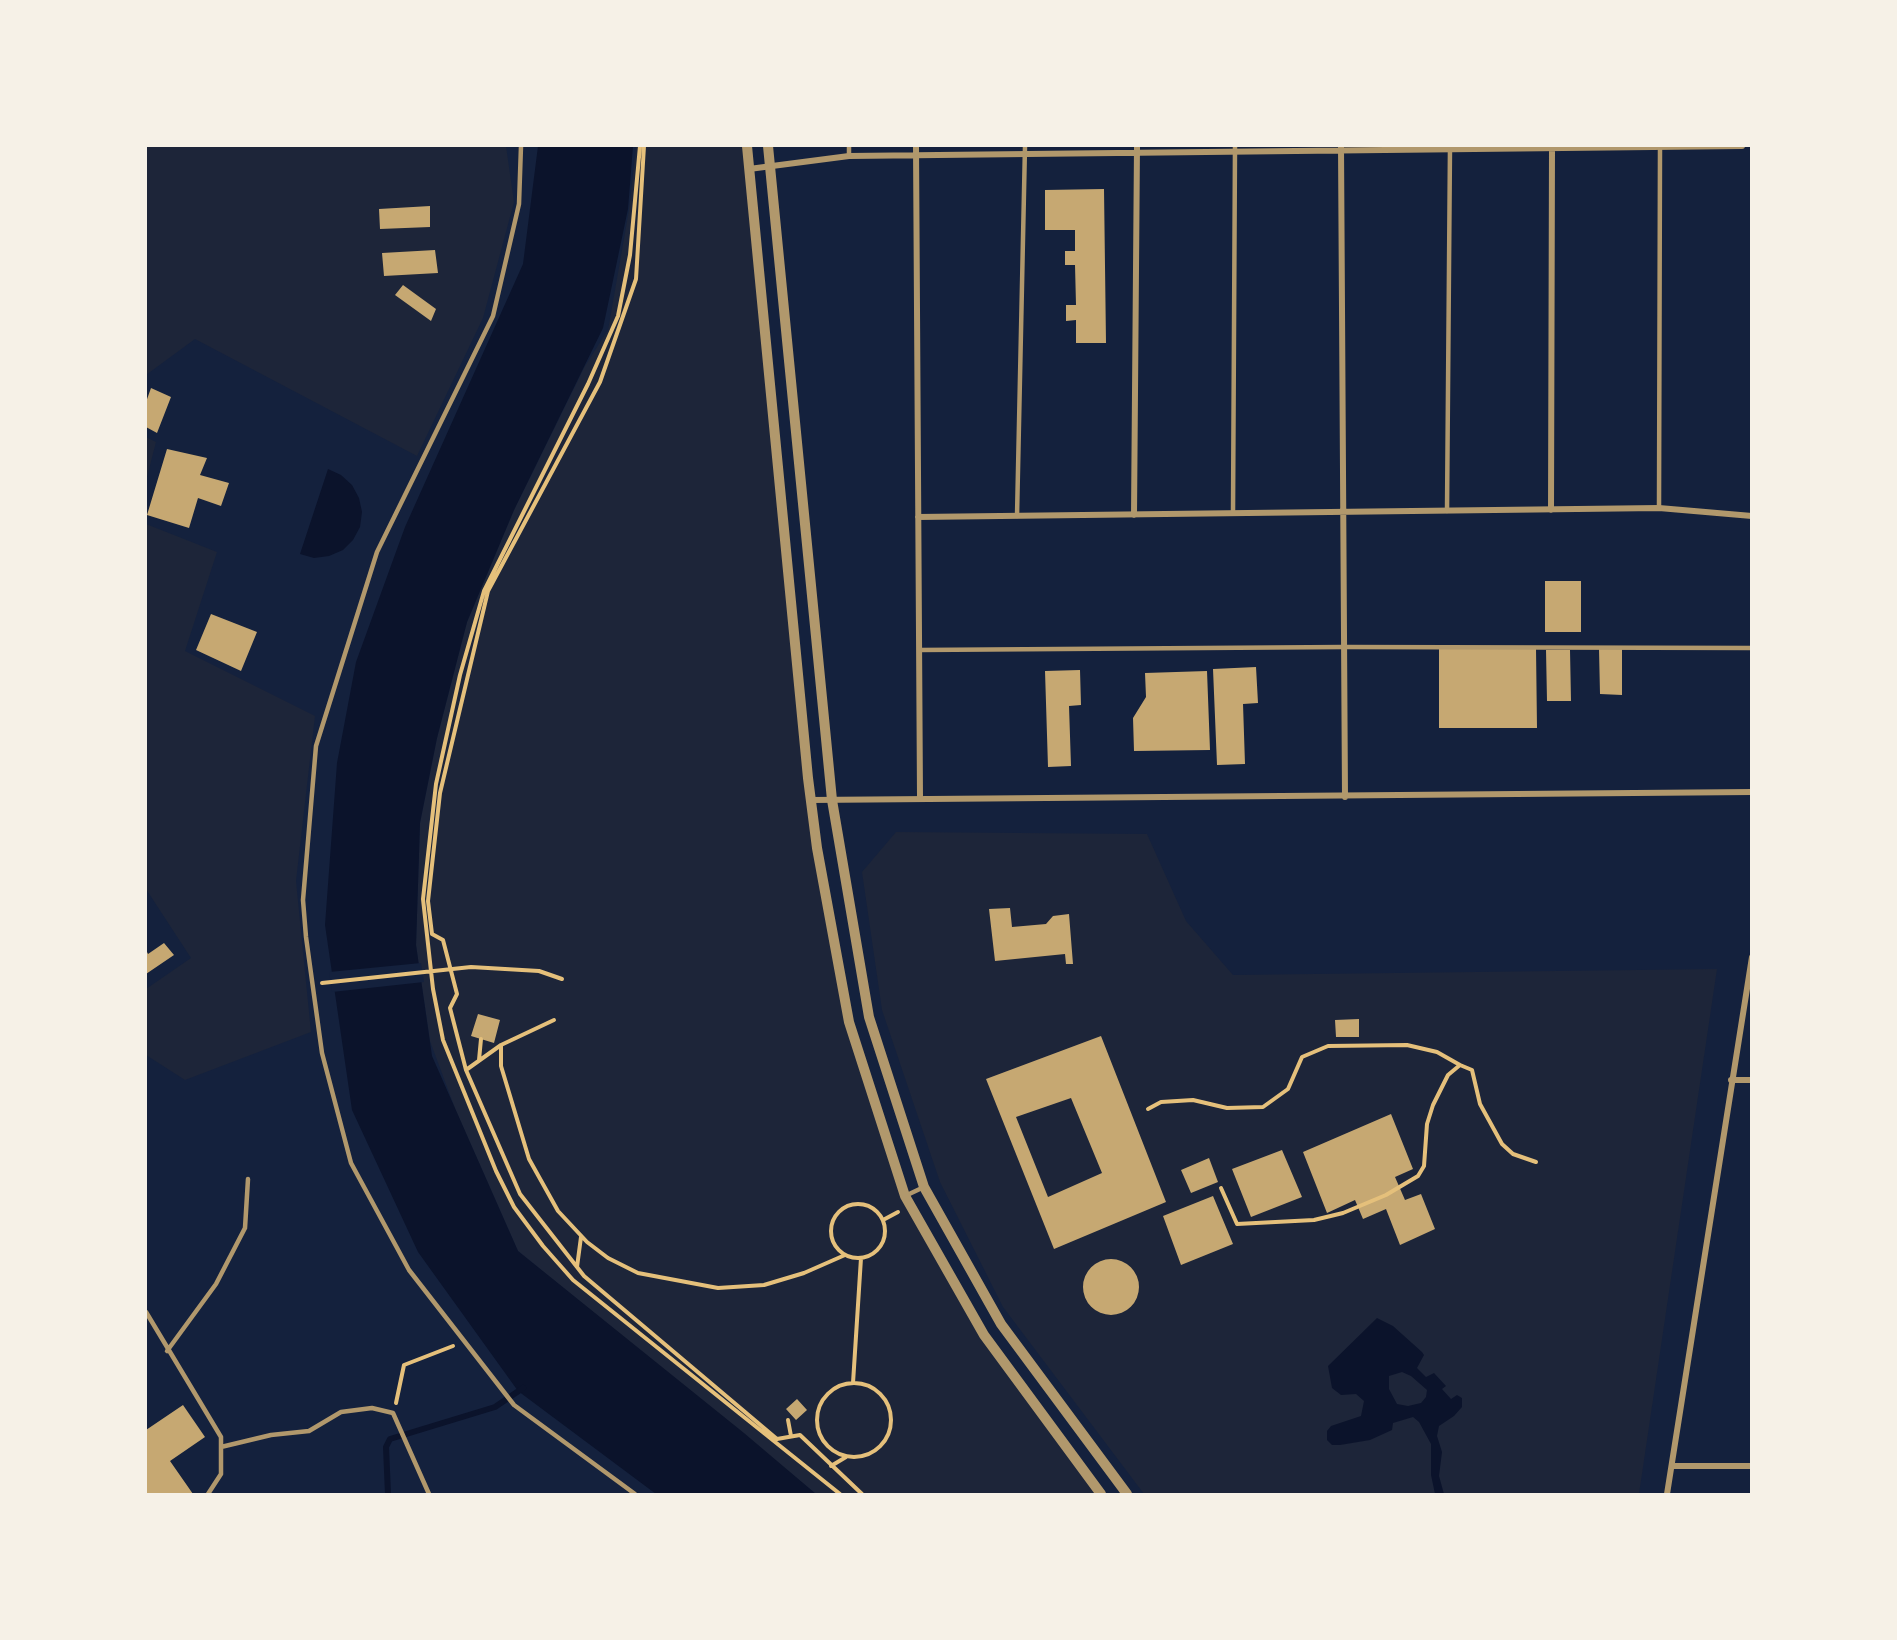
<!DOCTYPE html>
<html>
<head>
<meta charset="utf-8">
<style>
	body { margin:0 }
	#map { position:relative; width:1897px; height:1640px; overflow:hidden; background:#14213d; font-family:"Fira Sans Condensed",sans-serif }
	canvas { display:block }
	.frame { position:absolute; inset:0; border:147px solid #f6f1e7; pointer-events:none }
</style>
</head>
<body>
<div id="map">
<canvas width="1897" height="1640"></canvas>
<div class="frame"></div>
</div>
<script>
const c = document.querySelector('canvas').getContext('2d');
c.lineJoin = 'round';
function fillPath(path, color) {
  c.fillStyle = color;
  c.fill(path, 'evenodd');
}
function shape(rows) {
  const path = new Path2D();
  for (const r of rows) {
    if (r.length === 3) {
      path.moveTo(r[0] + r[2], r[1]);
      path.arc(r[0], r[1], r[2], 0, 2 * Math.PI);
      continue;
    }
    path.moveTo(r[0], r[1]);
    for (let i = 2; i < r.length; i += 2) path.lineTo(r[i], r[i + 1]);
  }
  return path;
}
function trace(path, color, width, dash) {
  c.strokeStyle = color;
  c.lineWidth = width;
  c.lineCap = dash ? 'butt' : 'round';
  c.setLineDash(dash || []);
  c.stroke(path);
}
const green = shape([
	[146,146,506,146,514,202,483,318,417,456,195,339,146,375],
	[636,146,745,146,808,778,858,1049,905,1196,962,1296,1102,1494,816,1494,518,1251,456,1111,430,1041,416,945,420,823,437,738,467,622,514,510,585,366,608,330,629,210],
	[146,437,156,442,146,481],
	[146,524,217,552,185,651,315,716,296,881,311,1032,185,1080,146,1055,146,989,191,958,146,889],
	[896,832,1147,834,1186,921,1233,975,1717,969,1639,1494,1144,1494,1003,1307,940,1182,882,1010,862,872]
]);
const water = shape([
	[538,146,633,146,628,209,603,328,514,510,467,622,437,738,420,823,416,945,432,1056,518,1251,744,1433,816,1494,656,1494,518,1391,418,1252,352,1110,325,925,337,763,356,662,405,527,523,264],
	[328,469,341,475,352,485,359,498,362,512,360,527,353,540,343,550,329,556,314,558,300,554],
	[1377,1318,1393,1326,1422,1352,1424,1355,1417,1368,1426,1377,1434,1373,1446,1386,1442,1389,1451,1399,1457,1395,1462,1398,1462,1407,1454,1416,1439,1426,1437,1436,1442,1452,1439,1476,1444,1494,1435,1494,1431,1475,1431,1444,1419,1422,1413,1417,1393,1423,1392,1430,1370,1440,1340,1445,1332,1445,1327,1440,1327,1431,1331,1426,1361,1416,1364,1401,1356,1394,1341,1395,1332,1388,1328,1366],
	[1402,1372,1411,1376,1427,1390,1426,1397,1421,1403,1408,1406,1397,1404,1389,1389,1389,1376]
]);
const pier = shape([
	[421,963,424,982,332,992,329,972]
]);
const stream = shape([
	[388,1494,386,1447,390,1439,495,1407,523,1388]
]);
const building = shape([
	[1104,189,1106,343,1076,343,1076,320,1066,321,1066,305,1076,305,1075,265,1065,265,1065,251,1075,251,1075,230,1045,230,1045,190],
	[430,206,430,227,380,229,379,209],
	[435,250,438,273,384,276,382,253],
	[403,285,436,309,431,321,395,295],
	[151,388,171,397,157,433,146,427,146,402],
	[167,449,207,458,200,475,229,483,221,506,198,498,189,528,147,515],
	[1545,581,1581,581,1581,632,1545,632],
	[211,614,257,632,241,671,196,650],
	[1439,648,1536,648,1537,728,1439,728],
	[1599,649,1622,649,1622,695,1600,694],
	[1546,650,1570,650,1571,701,1547,701],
	[1256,667,1258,703,1243,704,1245,764,1217,765,1213,669],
	[1080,670,1081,705,1069,706,1071,766,1048,767,1045,671],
	[1207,671,1210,750,1134,751,1133,718,1146,697,1145,673],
	[1010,908,1012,927,1046,924,1053,916,1069,914,1073,964,1066,964,1065,954,995,961,989,909],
	[164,943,174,955,146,974,146,950,148,954],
	[478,1014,500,1020,494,1043,471,1036],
	[1359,1019,1359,1037,1336,1037,1335,1020],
	[1101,1036,1166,1202,1054,1249,986,1079],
	[1071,1098,1102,1173,1048,1197,1016,1117],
	[1391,1114,1413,1169,1395,1177,1405,1200,1421,1194,1435,1229,1400,1245,1386,1209,1363,1219,1355,1200,1327,1213,1303,1152],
	[1282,1150,1302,1197,1251,1217,1232,1169],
	[1209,1158,1218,1182,1191,1193,1181,1170],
	[1213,1196,1233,1244,1181,1265,1163,1216],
	[1111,1287,28],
	[797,1399,807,1410,796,1420,786,1409],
	[183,1405,205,1437,170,1461,193,1494,146,1494,146,1430]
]);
const path = shape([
	[640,146,630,255,618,316,588,384,484,591,460,675,436,784,423,899,433,989,443,1040,496,1171,514,1207,543,1246,573,1280,840,1494],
	[644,146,636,279,600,382,488,591,440,793,428,901,432,934,443,940,457,994,450,1008,466,1070,520,1194,584,1276,777,1439,800,1435,862,1494],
	[322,983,471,967,539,971,562,979],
	[501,1045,501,1066,529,1159,558,1211,587,1242,608,1258,638,1273,718,1288,764,1285,804,1273,845,1255],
	[479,1060,481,1039],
	[466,1070,501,1045,554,1020],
	[1148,1109,1161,1102,1193,1100,1227,1108,1263,1107,1288,1089,1302,1057,1328,1046,1407,1045,1437,1052,1460,1065],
	[1221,1188,1237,1224,1314,1220,1343,1213,1386,1195,1418,1176,1424,1166,1427,1124,1433,1105,1448,1075,1460,1065,1472,1070,1480,1104,1502,1144,1513,1154,1536,1162],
	[858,1231,27],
	[883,1220,898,1212],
	[577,1267,581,1237],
	[853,1383,861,1258],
	[854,1420,37],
	[396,1403,404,1365,453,1346],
	[788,1420,791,1436],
	[831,1466,846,1457]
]);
const service = shape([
	[521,146,519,204,493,316,377,552,316,746,303,900,306,937,322,1053,351,1163,409,1270,514,1405,635,1494],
	[849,146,849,156],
	[1659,508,1660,146],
	[1447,511,1450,146],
	[1233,513,1235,146],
	[1017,516,1025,146],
	[919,650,1344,647,1752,648],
	[905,1196,924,1187],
	[146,1312,221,1437,221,1474,208,1494],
	[167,1351,216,1284,245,1228,248,1179],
	[221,1447,271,1435,309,1431,341,1412,372,1408,393,1413,429,1494]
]);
const minor = shape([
	[916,146,920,798],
	[1341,146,1345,797],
	[749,169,849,156,1742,146],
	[1551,510,1552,147],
	[1134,515,1137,146],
	[918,517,1659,508,1752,516],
	[811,800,1752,792],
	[1731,1080,1752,1080],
	[1672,1466,1752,1466],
	[1667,1494,1752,957]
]);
const tertiary = shape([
	[747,146,808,778,817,848,849,1022,905,1196,984,1335,1101,1494],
	[768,146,832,800,869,1017,924,1187,1001,1324,1127,1494]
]);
fillPath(green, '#1d2539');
fillPath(water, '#0b132b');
fillPath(pier, '#14213d');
trace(stream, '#0b132b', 6);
fillPath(building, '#c6a872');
trace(path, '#e5c07b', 4);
trace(service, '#b1986c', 4.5);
trace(minor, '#b1986c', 6);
trace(tertiary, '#b1986c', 10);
</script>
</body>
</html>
